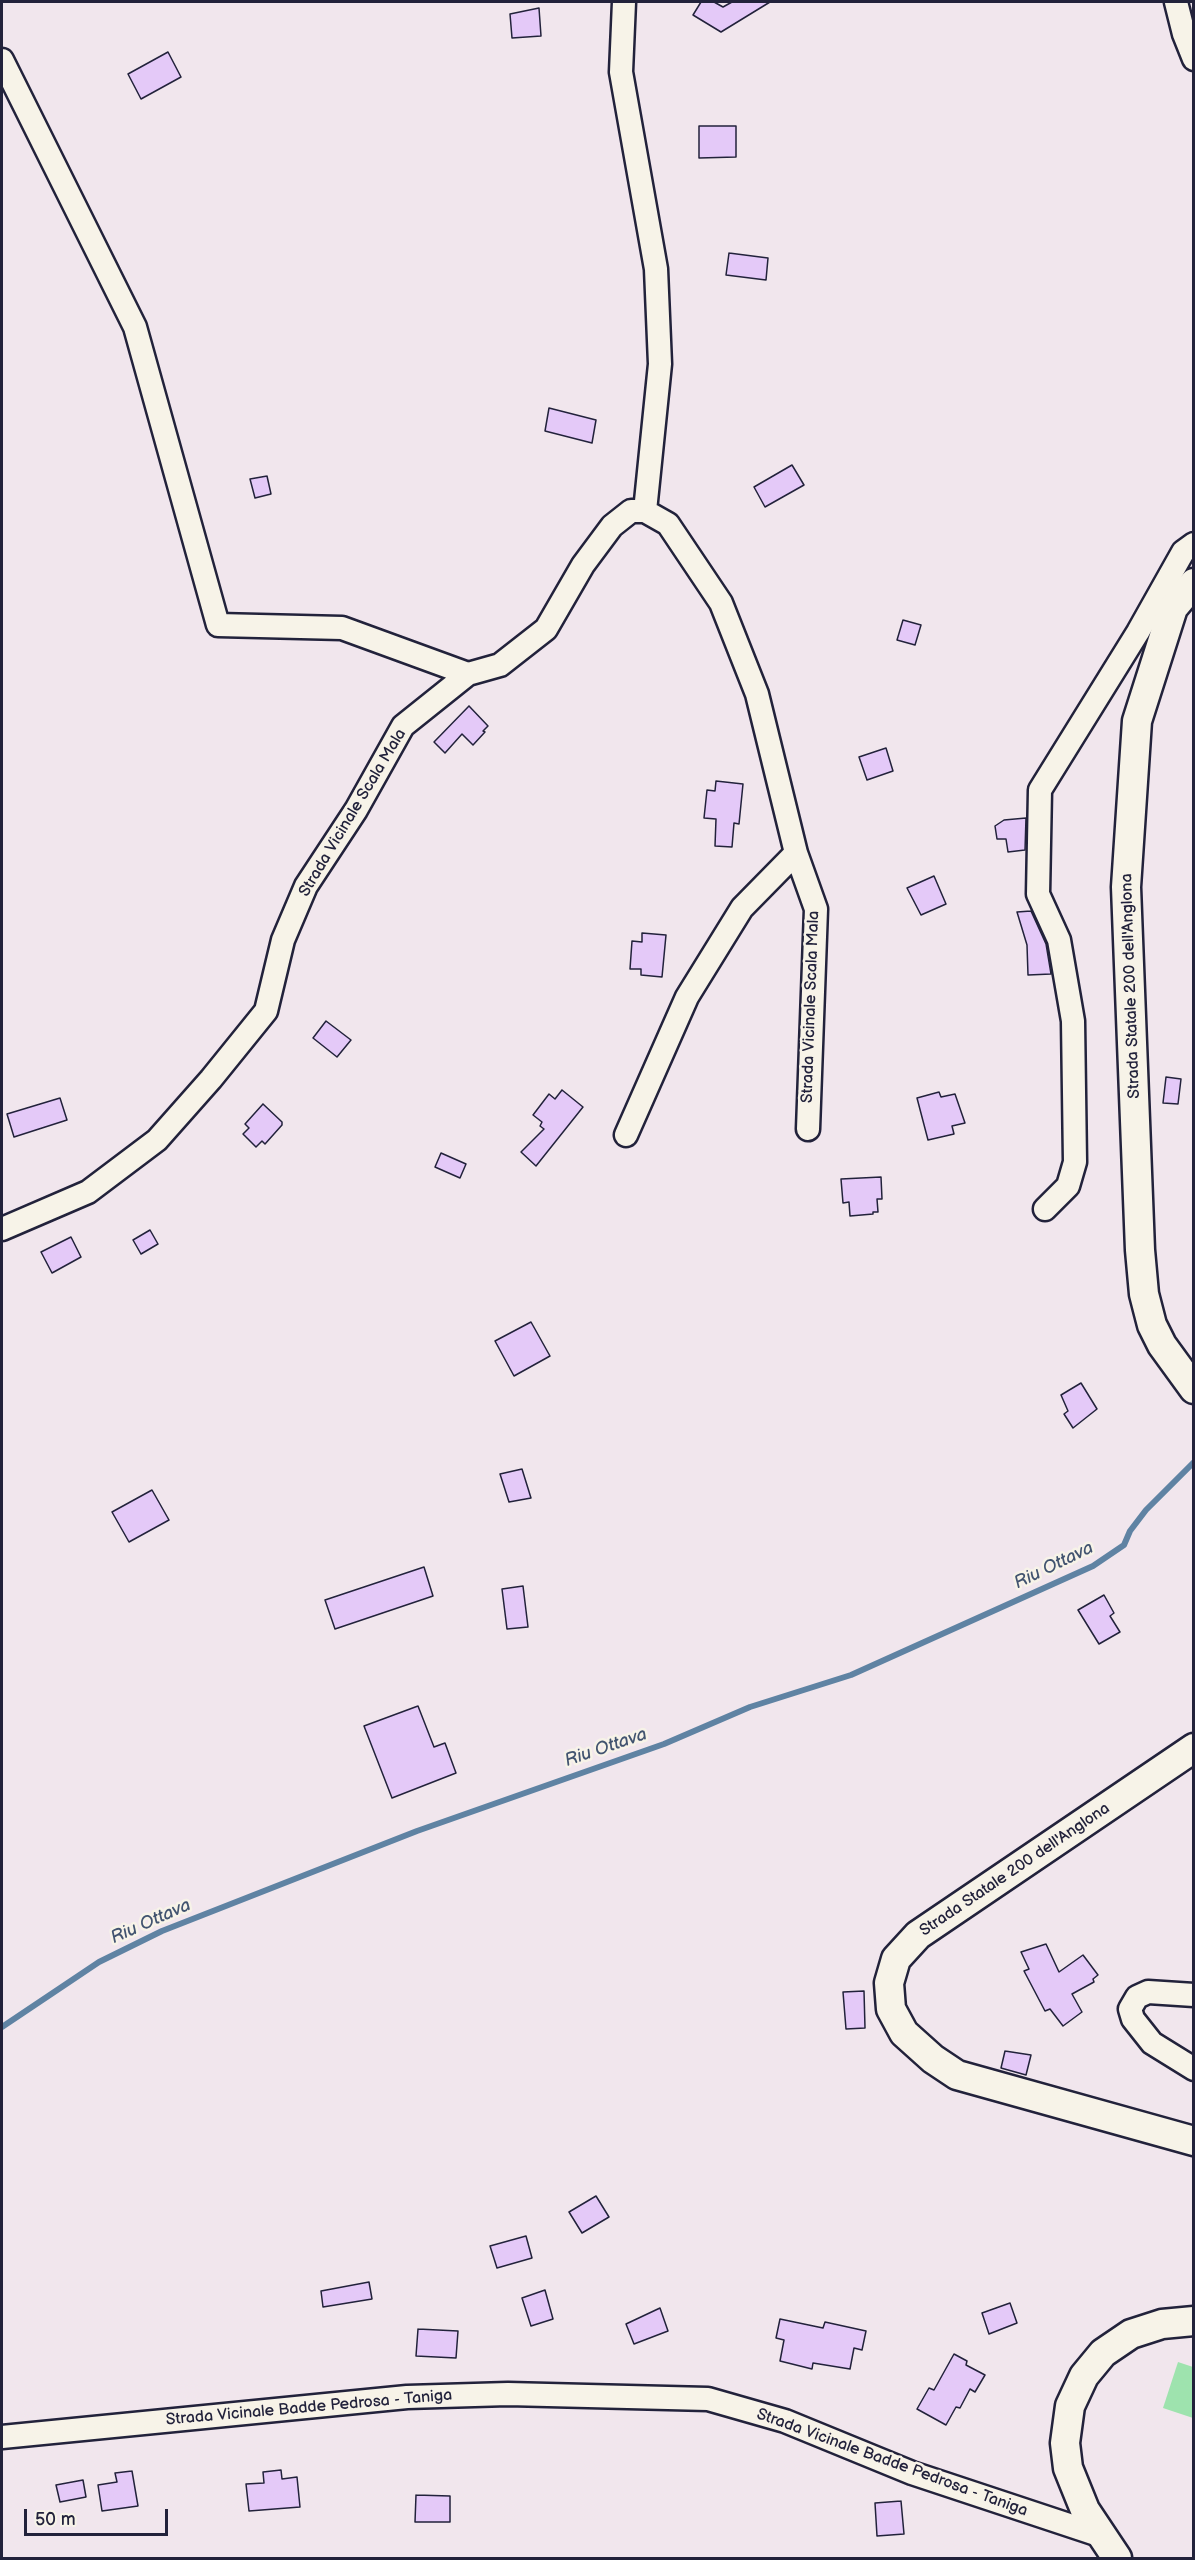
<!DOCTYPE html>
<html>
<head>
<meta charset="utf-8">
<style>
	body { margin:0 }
	#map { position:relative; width:1195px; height:2560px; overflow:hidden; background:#f1e6ed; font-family:"Balsamiq Sans",sans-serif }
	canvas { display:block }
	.frame { position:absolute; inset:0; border:3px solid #22223b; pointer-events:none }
	.scale { position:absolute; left:24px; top:2509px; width:144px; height:27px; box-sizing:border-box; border:3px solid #22223b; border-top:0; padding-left:8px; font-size:18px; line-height:21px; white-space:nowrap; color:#22223b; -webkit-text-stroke:4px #f7f3e8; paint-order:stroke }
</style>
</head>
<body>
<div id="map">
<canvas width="1195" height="2560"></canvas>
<div class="frame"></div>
<div class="scale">50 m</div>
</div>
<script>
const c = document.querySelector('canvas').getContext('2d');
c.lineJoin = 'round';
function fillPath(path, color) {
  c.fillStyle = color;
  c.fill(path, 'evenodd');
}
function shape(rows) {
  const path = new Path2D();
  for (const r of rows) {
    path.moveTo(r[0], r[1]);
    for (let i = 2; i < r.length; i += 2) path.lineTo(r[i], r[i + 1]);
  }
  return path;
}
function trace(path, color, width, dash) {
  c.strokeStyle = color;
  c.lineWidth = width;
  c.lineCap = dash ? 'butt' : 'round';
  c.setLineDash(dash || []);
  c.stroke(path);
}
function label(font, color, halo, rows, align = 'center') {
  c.font = font + ' "Balsamiq Sans",sans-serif';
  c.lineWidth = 5;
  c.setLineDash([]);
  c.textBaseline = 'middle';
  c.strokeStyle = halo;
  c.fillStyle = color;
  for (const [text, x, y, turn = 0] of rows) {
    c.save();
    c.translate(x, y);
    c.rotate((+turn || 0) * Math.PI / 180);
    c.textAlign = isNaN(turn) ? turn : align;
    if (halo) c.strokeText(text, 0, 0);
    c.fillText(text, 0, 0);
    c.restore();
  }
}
const green = shape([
	[1178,2362,1193,2367,1193,2418,1163,2408]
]);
const stream = shape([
	[2,2027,99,1962,162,1931,417,1831,664,1744,750,1707,851,1675,1093,1566,1124,1545,1130,1531,1146,1510,1194,1462]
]);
const building = shape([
	[701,2,714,2,723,7,732,2,770,2,721,32,693,15,701,2],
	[539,8,541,36,512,38,510,14,539,8],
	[168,52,181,77,141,99,128,74,168,52],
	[699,126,736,126,736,157,699,158,699,126],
	[729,253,768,258,766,280,726,275,729,253],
	[549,408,596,420,592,443,545,431,549,408],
	[792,465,804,485,765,507,754,487,792,465],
	[267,476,271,494,255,498,250,479,267,476],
	[903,620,921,625,915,645,897,640,903,620],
	[469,706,488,726,483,731,485,732,473,745,462,734,445,753,434,742,469,706],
	[886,748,893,771,867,780,859,757,886,748],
	[716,781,743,784,739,824,734,823,732,847,715,846,716,819,704,818,707,790,715,791,716,781],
	[1026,818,1025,850,1008,852,1006,839,997,839,995,826,1004,820,1026,818],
	[934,876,946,904,921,915,907,888,934,876],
	[1031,911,1046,944,1051,974,1028,975,1027,945,1017,912,1031,911],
	[642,933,666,935,662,977,641,975,641,969,630,969,632,941,642,942,642,933],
	[326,1021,351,1040,337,1057,313,1038,326,1021],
	[1166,1077,1181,1079,1178,1104,1163,1103,1166,1077],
	[562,1090,583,1107,536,1166,521,1152,544,1129,540,1126,542,1122,533,1115,549,1094,555,1099,562,1090],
	[939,1092,941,1097,955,1094,965,1123,952,1126,954,1134,928,1140,917,1098,939,1092],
	[60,1098,67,1120,14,1137,7,1114,60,1098],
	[263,1104,282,1122,282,1125,265,1144,262,1141,256,1147,243,1134,249,1128,245,1124,263,1104],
	[441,1153,466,1164,460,1178,435,1167,441,1153],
	[881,1177,882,1199,877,1199,878,1212,873,1212,873,1214,850,1216,849,1202,843,1203,841,1179,881,1177],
	[150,1230,158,1244,141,1254,133,1240,150,1230],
	[71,1237,81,1257,52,1273,41,1252,71,1237],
	[531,1322,550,1356,514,1376,495,1341,531,1322],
	[1081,1383,1097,1409,1073,1428,1064,1414,1068,1411,1061,1395,1081,1383],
	[522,1469,531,1498,509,1502,500,1474,522,1469],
	[152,1490,169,1520,129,1542,112,1512,152,1490],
	[424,1567,433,1596,335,1629,325,1600,424,1567],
	[523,1586,528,1627,507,1629,502,1589,523,1586],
	[1104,1595,1114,1613,1110,1616,1120,1632,1099,1644,1078,1610,1104,1595],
	[418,1706,434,1747,445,1743,456,1773,392,1798,364,1726,418,1706],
	[1046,1944,1059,1972,1083,1955,1098,1975,1093,1979,1094,1982,1072,1994,1082,2012,1063,2026,1050,2009,1045,2011,1024,1971,1029,1969,1021,1952,1046,1944],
	[864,1991,865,2028,846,2029,843,1992,864,1991],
	[1005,2051,1031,2055,1026,2075,1001,2068,1005,2051],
	[596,2196,609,2217,582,2233,569,2212,596,2196],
	[526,2236,532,2258,497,2268,490,2246,526,2236],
	[369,2282,372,2299,323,2307,321,2291,369,2282],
	[545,2290,553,2319,531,2326,522,2298,545,2290],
	[1010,2303,1017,2323,989,2334,982,2313,1010,2303],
	[660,2308,668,2331,634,2344,626,2324,660,2308],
	[780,2319,823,2328,825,2322,866,2331,862,2350,854,2348,850,2369,813,2363,812,2369,780,2361,784,2340,776,2338,780,2319],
	[418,2329,458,2331,456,2358,416,2356,418,2329],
	[954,2354,967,2361,966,2365,985,2375,975,2392,970,2389,960,2408,956,2407,946,2425,917,2409,929,2388,934,2390,954,2354],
	[281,2470,282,2479,297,2477,300,2507,249,2511,246,2484,264,2483,263,2472,281,2470],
	[132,2471,138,2506,102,2511,98,2485,117,2482,115,2473,132,2471],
	[83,2480,86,2497,60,2502,56,2485,83,2480],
	[416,2495,450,2496,450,2522,415,2522,416,2495],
	[901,2501,904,2534,877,2536,875,2503,901,2501]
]);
const minor = shape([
	[624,2,621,72,656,269,660,364,645,511],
	[1176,2,1184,34,1194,59],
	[2,60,135,327,218,625,342,628,468,674],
	[626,1135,687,997,742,908,796,853],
	[1045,1209,1068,1186,1075,1162,1073,1021,1059,940,1038,894,1040,790,1138,632,1183,552,1194,544],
	[2,1229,88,1192,157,1140,211,1079,266,1011,283,940,306,886,356,810,403,726,468,674,500,665,546,629,583,565,612,526,631,511,645,511,668,524,721,603,757,694,796,853,816,909,808,1129],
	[1194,1995,1148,1992,1137,1997,1130,2009,1133,2019,1152,2043,1194,2069],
	[2,2437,407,2397,508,2394,708,2399,785,2421,912,2473,1099,2535]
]);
const major = shape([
	[1194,583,1173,608,1137,721,1126,887,1140,1250,1144,1294,1152,1325,1162,1345,1194,1389],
	[1194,1748,918,1935,896,1959,889,1983,891,2009,904,2033,933,2059,957,2075,1194,2141],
	[1117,2558,1085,2510,1068,2468,1065,2443,1070,2406,1084,2376,1103,2353,1131,2334,1162,2324,1194,2321]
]);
const streetNames = [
	["Strada Vicinale Scala Mala",353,813,-59],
	["Strada Statale 200 dell'Anglona",1131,986,-92],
	["Strada Vicinale Scala Mala",811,1007,-88],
	["Strada Statale 200 dell'Anglona",1015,1870,-34],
	["Strada Vicinale Badde Pedrosa - Taniga",309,2408,-5],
	["Strada Vicinale Badde Pedrosa - Taniga",892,2463,20]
];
const waterNames = [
	["Riu Ottava",1054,1566,-26],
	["Riu Ottava",606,1748,-19],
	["Riu Ottava",151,1922,-24]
];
fillPath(green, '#9ee3ae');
trace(stream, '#5f83a3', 6);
fillPath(building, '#e4c9f8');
trace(building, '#22223b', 1.5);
trace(minor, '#22223b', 27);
trace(major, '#22223b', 33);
trace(minor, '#f7f3e8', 22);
trace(major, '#f7f3e8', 28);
label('16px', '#22223b', '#f7f3e8', streetNames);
label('italic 18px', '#41536f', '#f7f3e8', waterNames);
</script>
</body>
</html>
